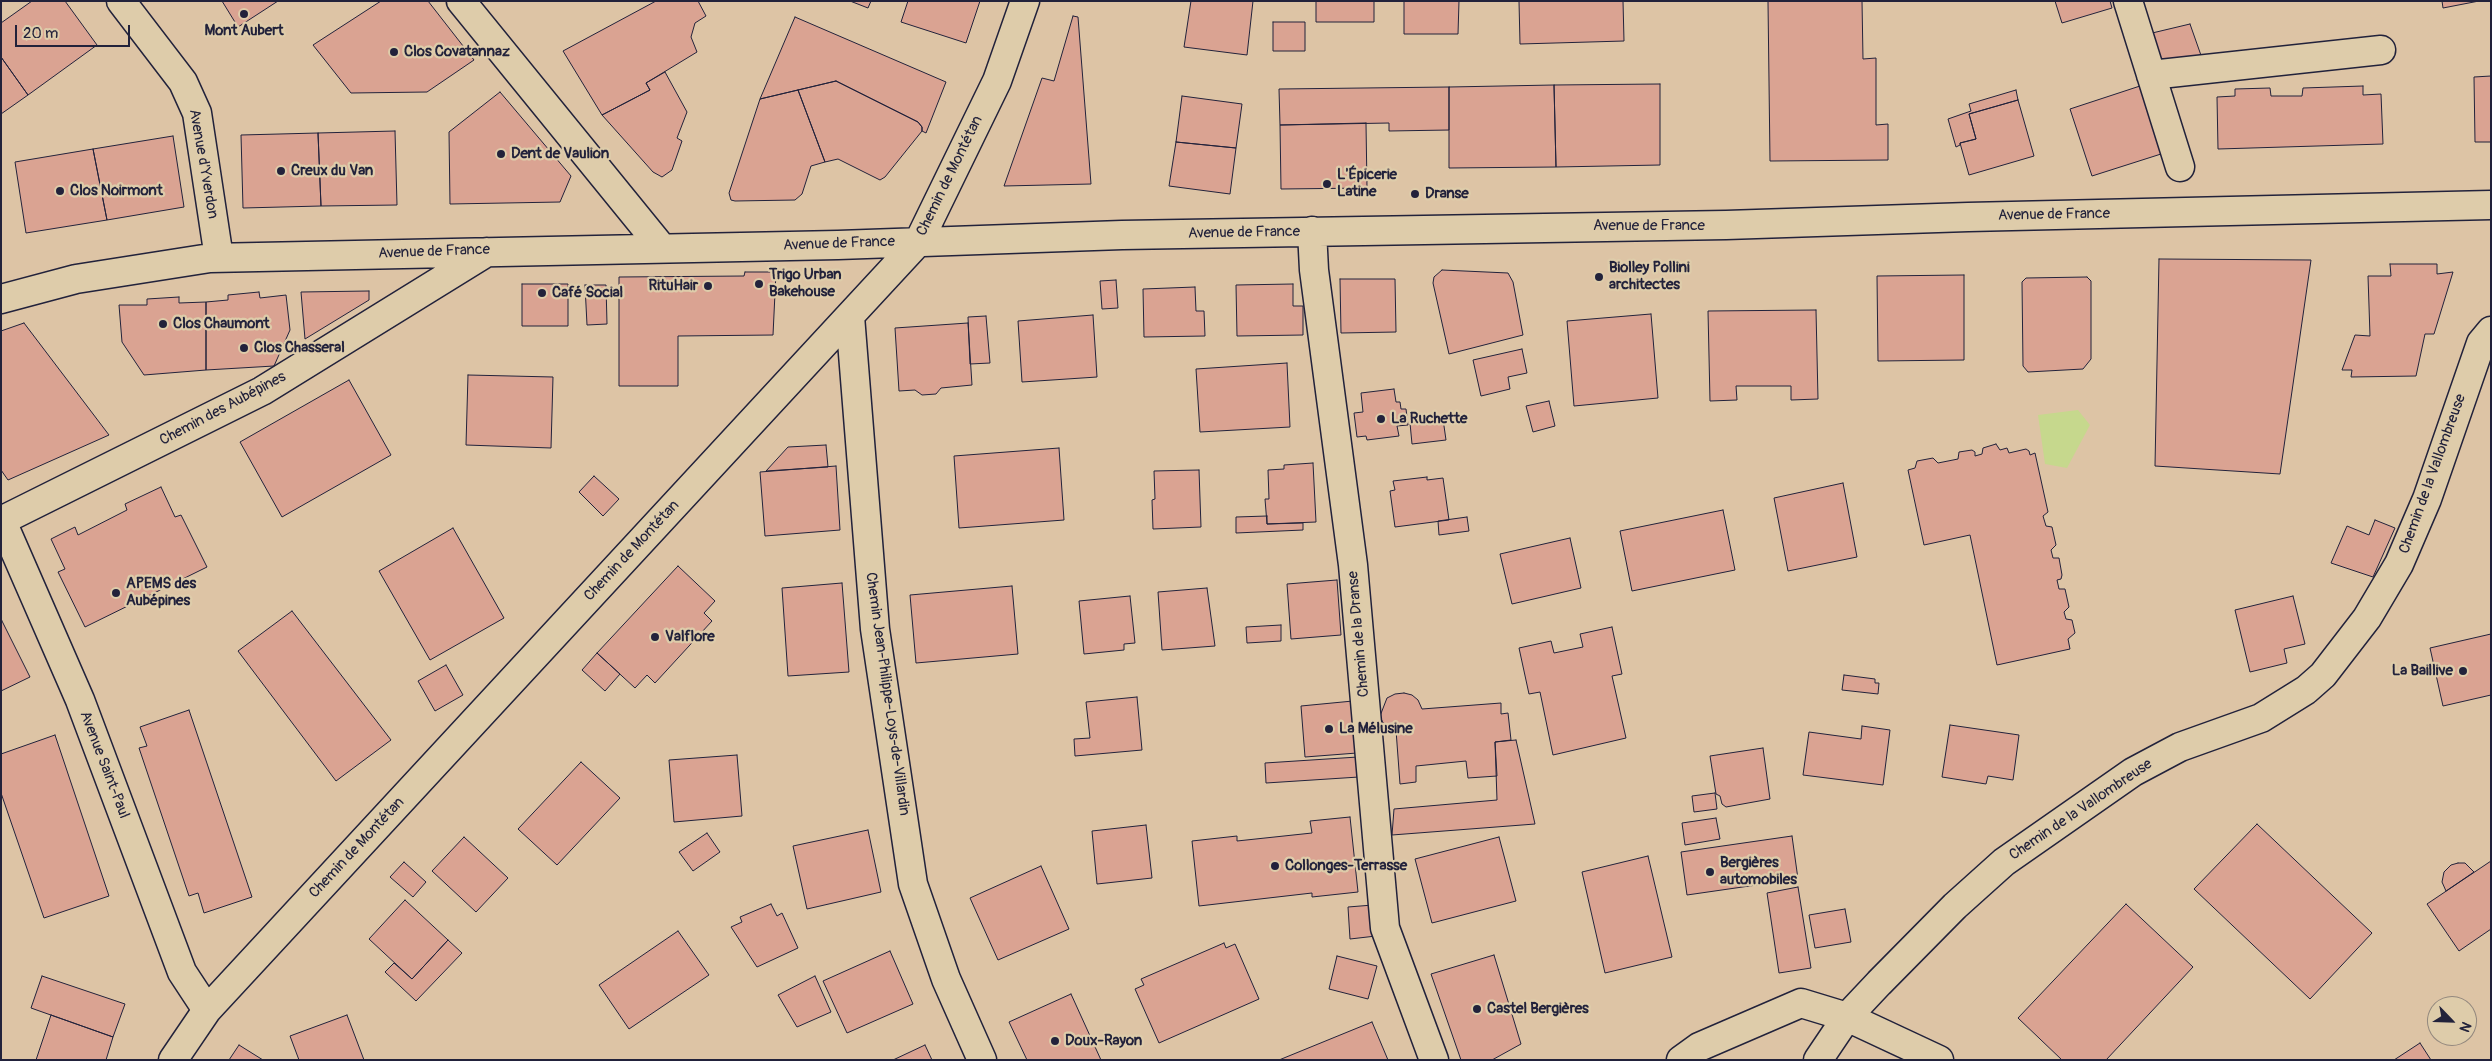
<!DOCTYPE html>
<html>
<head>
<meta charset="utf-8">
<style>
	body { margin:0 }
	#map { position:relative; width:2492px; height:1061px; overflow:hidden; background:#ddc4a5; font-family:Pangolin,sans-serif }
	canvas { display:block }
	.frame { position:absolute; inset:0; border:2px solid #22223b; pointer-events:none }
	.north { position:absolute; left:2427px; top:996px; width:50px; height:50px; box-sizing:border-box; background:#deccaa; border:1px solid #93887e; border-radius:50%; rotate:114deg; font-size:14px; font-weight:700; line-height:20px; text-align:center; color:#22223b }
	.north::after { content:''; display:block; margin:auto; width:18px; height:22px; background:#22223b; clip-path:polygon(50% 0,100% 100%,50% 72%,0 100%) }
	.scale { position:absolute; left:15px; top:25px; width:115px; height:22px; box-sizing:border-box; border:2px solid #22223b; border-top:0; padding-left:6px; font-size:15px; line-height:18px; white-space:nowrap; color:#22223b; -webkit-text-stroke:4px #deccaa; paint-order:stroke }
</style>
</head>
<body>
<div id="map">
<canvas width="2492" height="1061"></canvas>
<div class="frame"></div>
<div class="north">N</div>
<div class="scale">20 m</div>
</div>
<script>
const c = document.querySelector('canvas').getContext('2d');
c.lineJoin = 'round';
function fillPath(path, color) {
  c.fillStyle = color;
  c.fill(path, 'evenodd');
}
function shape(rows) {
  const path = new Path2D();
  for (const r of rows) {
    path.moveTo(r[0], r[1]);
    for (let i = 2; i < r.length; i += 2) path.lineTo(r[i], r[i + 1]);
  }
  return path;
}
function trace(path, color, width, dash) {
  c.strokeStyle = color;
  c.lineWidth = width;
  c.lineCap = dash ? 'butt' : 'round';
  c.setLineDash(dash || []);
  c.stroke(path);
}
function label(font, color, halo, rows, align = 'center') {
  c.font = font + ' Pangolin,sans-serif';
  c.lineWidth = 4.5;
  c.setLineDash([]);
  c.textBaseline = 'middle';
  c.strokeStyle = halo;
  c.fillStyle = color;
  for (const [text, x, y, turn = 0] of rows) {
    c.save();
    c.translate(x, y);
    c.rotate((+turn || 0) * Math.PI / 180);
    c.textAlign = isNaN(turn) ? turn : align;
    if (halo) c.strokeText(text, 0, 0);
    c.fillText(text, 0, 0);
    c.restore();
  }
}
const green = shape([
	[2078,410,2090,425,2067,468,2045,464,2038,415]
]);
const building = shape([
	[32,1,65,1,97,45,28,95,1,57,1,23,32,1],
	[222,1,278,1,238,27,222,1],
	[381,1,428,1,474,60,427,92,351,93,313,45,381,1],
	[656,1,698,1,706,16,695,23,691,37,697,52,646,83,650,90,602,115,563,51,656,1],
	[850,1,871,1,868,8,850,1],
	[908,1,980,1,966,43,901,22,908,1],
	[1191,1,1253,1,1247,55,1184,47,1191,1],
	[1316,1,1374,1,1374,22,1316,22,1316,1],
	[1404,1,1459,1,1458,34,1404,34,1404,1],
	[1519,1,1623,1,1624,41,1520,44,1519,1],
	[1768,1,1862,1,1863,59,1876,58,1876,125,1888,124,1888,160,1770,161,1768,1],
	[2055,1,2110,1,2112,8,2062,23,2055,1],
	[2442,1,2479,1,2443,8,2442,1],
	[1073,16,1078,17,1091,184,1004,186,1042,78,1054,81,1073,16],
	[795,17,946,82,926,133,922,131,922,127,918,122,836,81,760,99,795,17],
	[1273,22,1305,22,1305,51,1273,51,1273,22],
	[2190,24,2203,61,2158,63,2148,34,2190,24],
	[1,57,28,95,1,114,1,57],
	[665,72,687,112,677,138,682,141,672,170,662,177,653,172,602,115,650,90,646,83,665,72],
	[2491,76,2491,142,2475,142,2474,77,2491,76],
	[836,81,918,122,922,127,922,131,885,177,880,180,838,159,825,162,798,90,836,81],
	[1660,84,1660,165,1556,167,1554,85,1660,84],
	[1554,85,1556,167,1449,168,1449,87,1554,85],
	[2140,86,2161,154,2092,176,2070,109,2140,86],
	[2363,86,2363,95,2381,94,2383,144,2218,149,2217,97,2235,96,2235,89,2270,88,2271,96,2302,96,2303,88,2363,86],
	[1449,87,1449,130,1389,131,1389,123,1280,125,1279,89,1449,87],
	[798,90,825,162,811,166,802,194,795,200,735,201,731,200,729,193,760,99,798,90],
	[2016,90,2018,100,1969,114,1976,139,1960,143,1960,145,1956,147,1948,119,1971,111,1969,104,2016,90],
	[500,92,571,176,560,202,450,204,449,132,500,92],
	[1182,96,1242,104,1236,148,1176,142,1182,96],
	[2018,100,2034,156,1969,175,1960,143,1976,139,1969,114,2018,100],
	[1366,123,1367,188,1281,189,1280,125,1366,123],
	[395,131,397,205,321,206,318,133,395,131],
	[318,133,321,206,243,208,241,135,318,133],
	[173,136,184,207,107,220,93,149,173,136],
	[1176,142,1236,148,1230,194,1169,186,1176,142],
	[93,149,107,220,26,233,15,162,93,149],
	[2159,259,2311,260,2280,474,2155,466,2159,259],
	[2390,264,2437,264,2437,274,2453,272,2434,334,2425,334,2416,376,2351,377,2352,370,2342,370,2355,335,2370,336,2368,276,2391,276,2390,264],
	[1442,270,1508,273,1513,282,1523,335,1449,354,1433,283,1434,277,1442,270],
	[745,272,776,272,773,335,678,336,678,386,619,386,619,277,744,276,745,272],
	[1964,275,1964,360,1878,361,1877,276,1964,275],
	[2087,277,2091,281,2091,359,2083,369,2028,372,2023,366,2022,282,2026,278,2087,277],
	[1340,279,1395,279,1396,332,1341,333,1340,279],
	[1116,280,1118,308,1102,309,1100,281,1116,280],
	[522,284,568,284,568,326,522,326,522,284],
	[1293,284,1293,306,1303,306,1303,335,1237,336,1236,285,1293,284],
	[585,285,606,285,607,324,587,325,585,285],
	[1195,287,1196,311,1204,311,1205,336,1144,337,1143,289,1195,287],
	[369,291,369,300,305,339,301,292,369,291],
	[259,292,260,298,286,295,290,330,274,366,206,370,206,302,228,300,228,295,259,292],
	[179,297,179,303,206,302,206,370,144,375,122,342,119,305,147,305,147,299,179,297],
	[1816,310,1818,399,1791,400,1791,386,1736,386,1737,400,1710,401,1708,311,1816,310],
	[1651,314,1658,398,1574,406,1567,321,1651,314],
	[1093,315,1097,377,1022,382,1018,321,1093,315],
	[986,316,990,363,970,364,968,317,986,316],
	[24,323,109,435,8,480,1,470,1,331,24,323],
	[968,323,972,385,941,388,936,394,922,395,915,390,899,391,895,328,968,323],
	[1522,349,1527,373,1508,377,1510,389,1481,396,1473,360,1522,349],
	[1287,363,1290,427,1200,432,1196,369,1287,363],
	[468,375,553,377,551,448,466,445,468,375],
	[349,380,391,455,282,517,240,442,349,380],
	[1394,389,1396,402,1400,402,1401,409,1406,409,1408,425,1397,426,1399,436,1367,440,1366,436,1357,437,1354,413,1363,412,1361,393,1394,389],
	[1549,401,1555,426,1533,432,1526,406,1549,401],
	[1443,419,1446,440,1412,444,1410,423,1443,419],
	[1996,444,2000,450,2007,448,2009,453,2026,449,2029,451,2030,455,2035,453,2048,512,2043,516,2046,526,2052,527,2056,545,2051,550,2053,558,2059,558,2062,575,2061,579,2057,580,2059,589,2065,589,2069,607,2064,612,2066,619,2072,620,2075,633,2068,639,2070,649,1997,665,1970,535,1924,545,1908,470,1915,468,1917,461,1933,458,1938,463,1958,459,1959,452,1972,450,1975,452,1975,456,1982,454,1983,448,1996,444],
	[826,445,828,467,766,471,788,447,826,445],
	[1059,448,1064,520,959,528,954,456,1059,448],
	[1313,463,1316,522,1267,524,1265,499,1269,499,1268,470,1284,469,1284,465,1313,463],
	[836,466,840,530,765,536,760,472,836,466],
	[1199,470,1201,527,1153,529,1152,500,1155,499,1154,471,1199,470],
	[594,476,619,499,603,516,579,492,594,476],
	[1427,477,1427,480,1443,478,1449,520,1395,527,1390,491,1395,490,1393,481,1427,477],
	[1843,483,1857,557,1788,571,1774,498,1843,483],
	[161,487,175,517,181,515,207,567,85,627,58,572,65,569,51,539,75,527,78,535,127,510,125,504,161,487],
	[1723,510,1735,570,1632,591,1620,531,1723,510],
	[1267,516,1267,524,1303,523,1303,530,1236,533,1236,517,1267,516],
	[1467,517,1469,531,1439,535,1438,521,1467,517],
	[2375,520,2395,528,2373,577,2331,563,2347,526,2369,535,2375,520],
	[453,528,504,618,430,660,379,571,453,528],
	[1570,538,1581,588,1512,604,1500,554,1570,538],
	[678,566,715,601,704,613,712,621,655,683,647,675,635,688,597,653,678,566],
	[1337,580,1341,635,1291,639,1287,584,1337,580],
	[842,583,849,672,788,676,782,588,842,583],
	[1012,586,1018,654,916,663,910,595,1012,586],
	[1207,588,1215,646,1162,650,1158,592,1207,588],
	[1130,596,1135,643,1124,644,1124,650,1084,654,1079,601,1130,596],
	[2293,596,2305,644,2284,649,2287,663,2250,672,2235,610,2293,596],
	[292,611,391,740,336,781,238,651,292,611],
	[2,621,30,677,1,691,1,622,2,621],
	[1281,625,1281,641,1247,643,1246,627,1281,625],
	[1612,627,1622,674,1612,676,1626,738,1553,755,1540,692,1529,694,1519,648,1551,641,1554,653,1583,647,1580,634,1612,627],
	[2491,634,2491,695,2443,706,2430,648,2491,634],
	[597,653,620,674,605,691,582,670,597,653],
	[446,665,463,695,435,711,418,681,446,665],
	[1844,675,1875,679,1875,683,1879,683,1878,694,1842,690,1844,675],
	[1404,693,1412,695,1418,700,1422,709,1501,703,1501,714,1508,713,1511,740,1495,742,1497,776,1468,778,1466,761,1416,766,1416,782,1400,784,1396,730,1383,723,1380,716,1387,698,1395,694,1404,693],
	[1137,697,1142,750,1075,756,1074,739,1090,738,1086,702,1137,697],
	[1353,701,1357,753,1305,757,1301,706,1353,701],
	[189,710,252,897,204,913,198,893,189,896,139,748,147,746,140,727,189,710],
	[1950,725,2019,735,2013,780,1988,776,1986,784,1942,777,1950,725],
	[1862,726,1890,730,1883,785,1803,775,1809,732,1861,739,1862,726],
	[55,735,109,896,44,918,1,793,1,754,55,735],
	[1516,740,1535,824,1392,835,1394,809,1497,800,1495,742,1516,740],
	[1763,748,1770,799,1726,807,1722,804,1720,796,1716,794,1710,756,1763,748],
	[737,755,742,816,674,822,669,760,737,755],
	[1358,757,1359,777,1266,783,1265,763,1358,757],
	[581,762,620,798,557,865,518,829,581,762],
	[1715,793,1717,809,1694,812,1692,796,1715,793],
	[1350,817,1358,892,1312,897,1312,893,1199,906,1192,841,1237,836,1237,841,1312,833,1310,821,1350,817],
	[1716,818,1720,839,1685,845,1682,823,1716,818],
	[2257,824,2372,933,2310,999,2194,889,2257,824],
	[1146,825,1152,878,1097,884,1092,831,1146,825],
	[868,830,881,892,807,909,793,846,868,830],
	[707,833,720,852,693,871,679,852,707,833],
	[1792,836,1798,879,1687,895,1681,852,1792,836],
	[464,837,508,878,476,912,432,871,464,837],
	[1499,837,1516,901,1432,923,1415,859,1499,837],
	[1648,856,1672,957,1605,973,1582,872,1648,856],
	[2491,861,2491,929,2459,951,2427,904,2491,861],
	[404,862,426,882,413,897,390,877,404,862],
	[2458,863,2465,863,2474,872,2446,891,2442,882,2444,872,2451,865,2458,863],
	[1041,866,1069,929,998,960,970,898,1041,866],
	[1798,887,1811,968,1779,973,1767,893,1798,887],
	[405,900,448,940,412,979,369,939,405,900],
	[771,904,777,916,782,913,798,948,757,967,731,927,742,922,740,917,771,904],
	[2126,904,2193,967,2106,1060,2062,1060,2018,1018,2126,904],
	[1373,905,1376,936,1350,939,1348,907,1373,905],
	[1845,909,1851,942,1815,948,1809,915,1845,909],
	[678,931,709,975,629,1029,599,985,678,931],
	[448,940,462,953,416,1001,385,972,394,963,412,979,448,940],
	[1224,943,1226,948,1235,944,1259,999,1159,1043,1135,989,1144,985,1141,979,1224,943],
	[890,951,913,1004,847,1033,823,981,890,951],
	[1494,955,1521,1044,1492,1060,1461,1060,1431,974,1494,955],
	[1337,956,1377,966,1368,999,1329,989,1337,956],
	[42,976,125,1004,113,1037,31,1008,42,976],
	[815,976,831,1012,797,1027,778,995,815,976],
	[1071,994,1101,1060,1027,1060,1009,1022,1071,994],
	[51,1015,113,1037,106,1060,36,1060,51,1015],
	[347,1015,364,1060,299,1060,290,1036,347,1015],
	[1372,1022,1388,1060,1279,1060,1372,1022],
	[2420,1043,2431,1060,2394,1060,2420,1043],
	[239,1045,263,1060,229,1060,239,1045],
	[925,1045,932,1060,893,1060,925,1045]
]);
const minor = shape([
	[121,1,183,82,197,113,219,258],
	[461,1,662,248],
	[2128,1,2180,167],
	[2151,75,2381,50],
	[1312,231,1314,270,1353,565,1385,928,1434,1060],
	[1,299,76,279,210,258,838,245,1122,235,1726,225,1968,217,2491,205],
	[850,316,875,629,913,884,946,979,982,1060],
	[1,519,80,700,182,972,207,1010],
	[1,521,262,391,487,252],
	[173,1060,207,1010,919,241,997,81,1025,1],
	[1681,1060,1699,1047,1801,1003,1847,1017,1939,1060],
	[1818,1060,1847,1017,1879,983,1955,906,2004,862,2133,772,2180,747,2261,718,2306,690,2323,675,2367,618,2399,564,2427,499,2481,343,2491,331]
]);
const markers = [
	[244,14,5,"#22223b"],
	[394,52,5,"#22223b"],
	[501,154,5,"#22223b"],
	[281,171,5,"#22223b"],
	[1327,184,5,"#22223b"],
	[60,191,5,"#22223b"],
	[1415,194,5,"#22223b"],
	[1599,277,5,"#22223b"],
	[759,284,5,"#22223b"],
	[708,286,5,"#22223b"],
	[542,293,5,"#22223b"],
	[163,324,5,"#22223b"],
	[244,348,5,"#22223b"],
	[1381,419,5,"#22223b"],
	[116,593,5,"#22223b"],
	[655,637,5,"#22223b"],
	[2463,671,5,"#22223b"],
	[1329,729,5,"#22223b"],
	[1275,866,5,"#22223b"],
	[1710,872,5,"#22223b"],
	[1477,1009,5,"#22223b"],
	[1055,1041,5,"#22223b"]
];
const poiNames = [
	["Mont Aubert",244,31,"center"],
	["Clos Covatannaz",404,52],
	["Dent de Vaulion",511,154],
	["Creux du Van",291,171],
	["L'Épicerie",1337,175],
	["Latine",1337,192],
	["Clos Noirmont",70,191],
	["Dranse",1425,194],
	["Biolley Pollini",1609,268],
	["architectes",1609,285],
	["Trigo Urban",769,275],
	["Bakehouse",769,292],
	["RituHair",698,286,"right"],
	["Café Social",552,293],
	["Clos Chaumont",173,324],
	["Clos Chasseral",254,348],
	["La Ruchette",1391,419],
	["APEMS des",126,584],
	["Aubépines",126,601],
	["Valflore",665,637],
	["La Baillive",2453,671,"right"],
	["La Mélusine",1339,729],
	["Bergières",1720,863],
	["automobiles",1720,880],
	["Collonges-Terrasse",1285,866],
	["Castel Bergières",1487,1009],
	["Doux-Rayon",1065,1041]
];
const streetNames = [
	["Avenue d'Yverdon",203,164,80],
	["Chemin de Montétan",950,176,-64],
	["Avenue de France",2054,215,-1],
	["Avenue de France",1649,226],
	["Avenue de France",1244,233,-1],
	["Avenue de France",839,244,-2],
	["Avenue de France",434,252,-2],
	["Chemin des Aubépines",223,409,-28],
	["Chemin de la Vallombreuse",2433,474,-70],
	["Chemin de Montétan",632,551,-47],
	["Chemin de la Dranse",1359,634,-95],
	["Chemin Jean-Philippe-Loys-de-Villardin",887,694,82],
	["Avenue Saint-Paul",104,765,69],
	["Chemin de la Vallombreuse",2081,810,-34],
	["Chemin de Montétan",357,848,-47]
];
fillPath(green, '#c6d88d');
fillPath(building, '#daa392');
trace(building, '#22223b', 1);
trace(minor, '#22223b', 31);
trace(minor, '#deccaa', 28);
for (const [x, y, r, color] of markers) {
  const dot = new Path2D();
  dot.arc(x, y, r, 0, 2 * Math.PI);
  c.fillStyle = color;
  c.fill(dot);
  trace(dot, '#deccaa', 2);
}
label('bold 15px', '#22223b', '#deccaa', poiNames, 'left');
label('15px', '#22223b', '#deccaa', streetNames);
</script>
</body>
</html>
